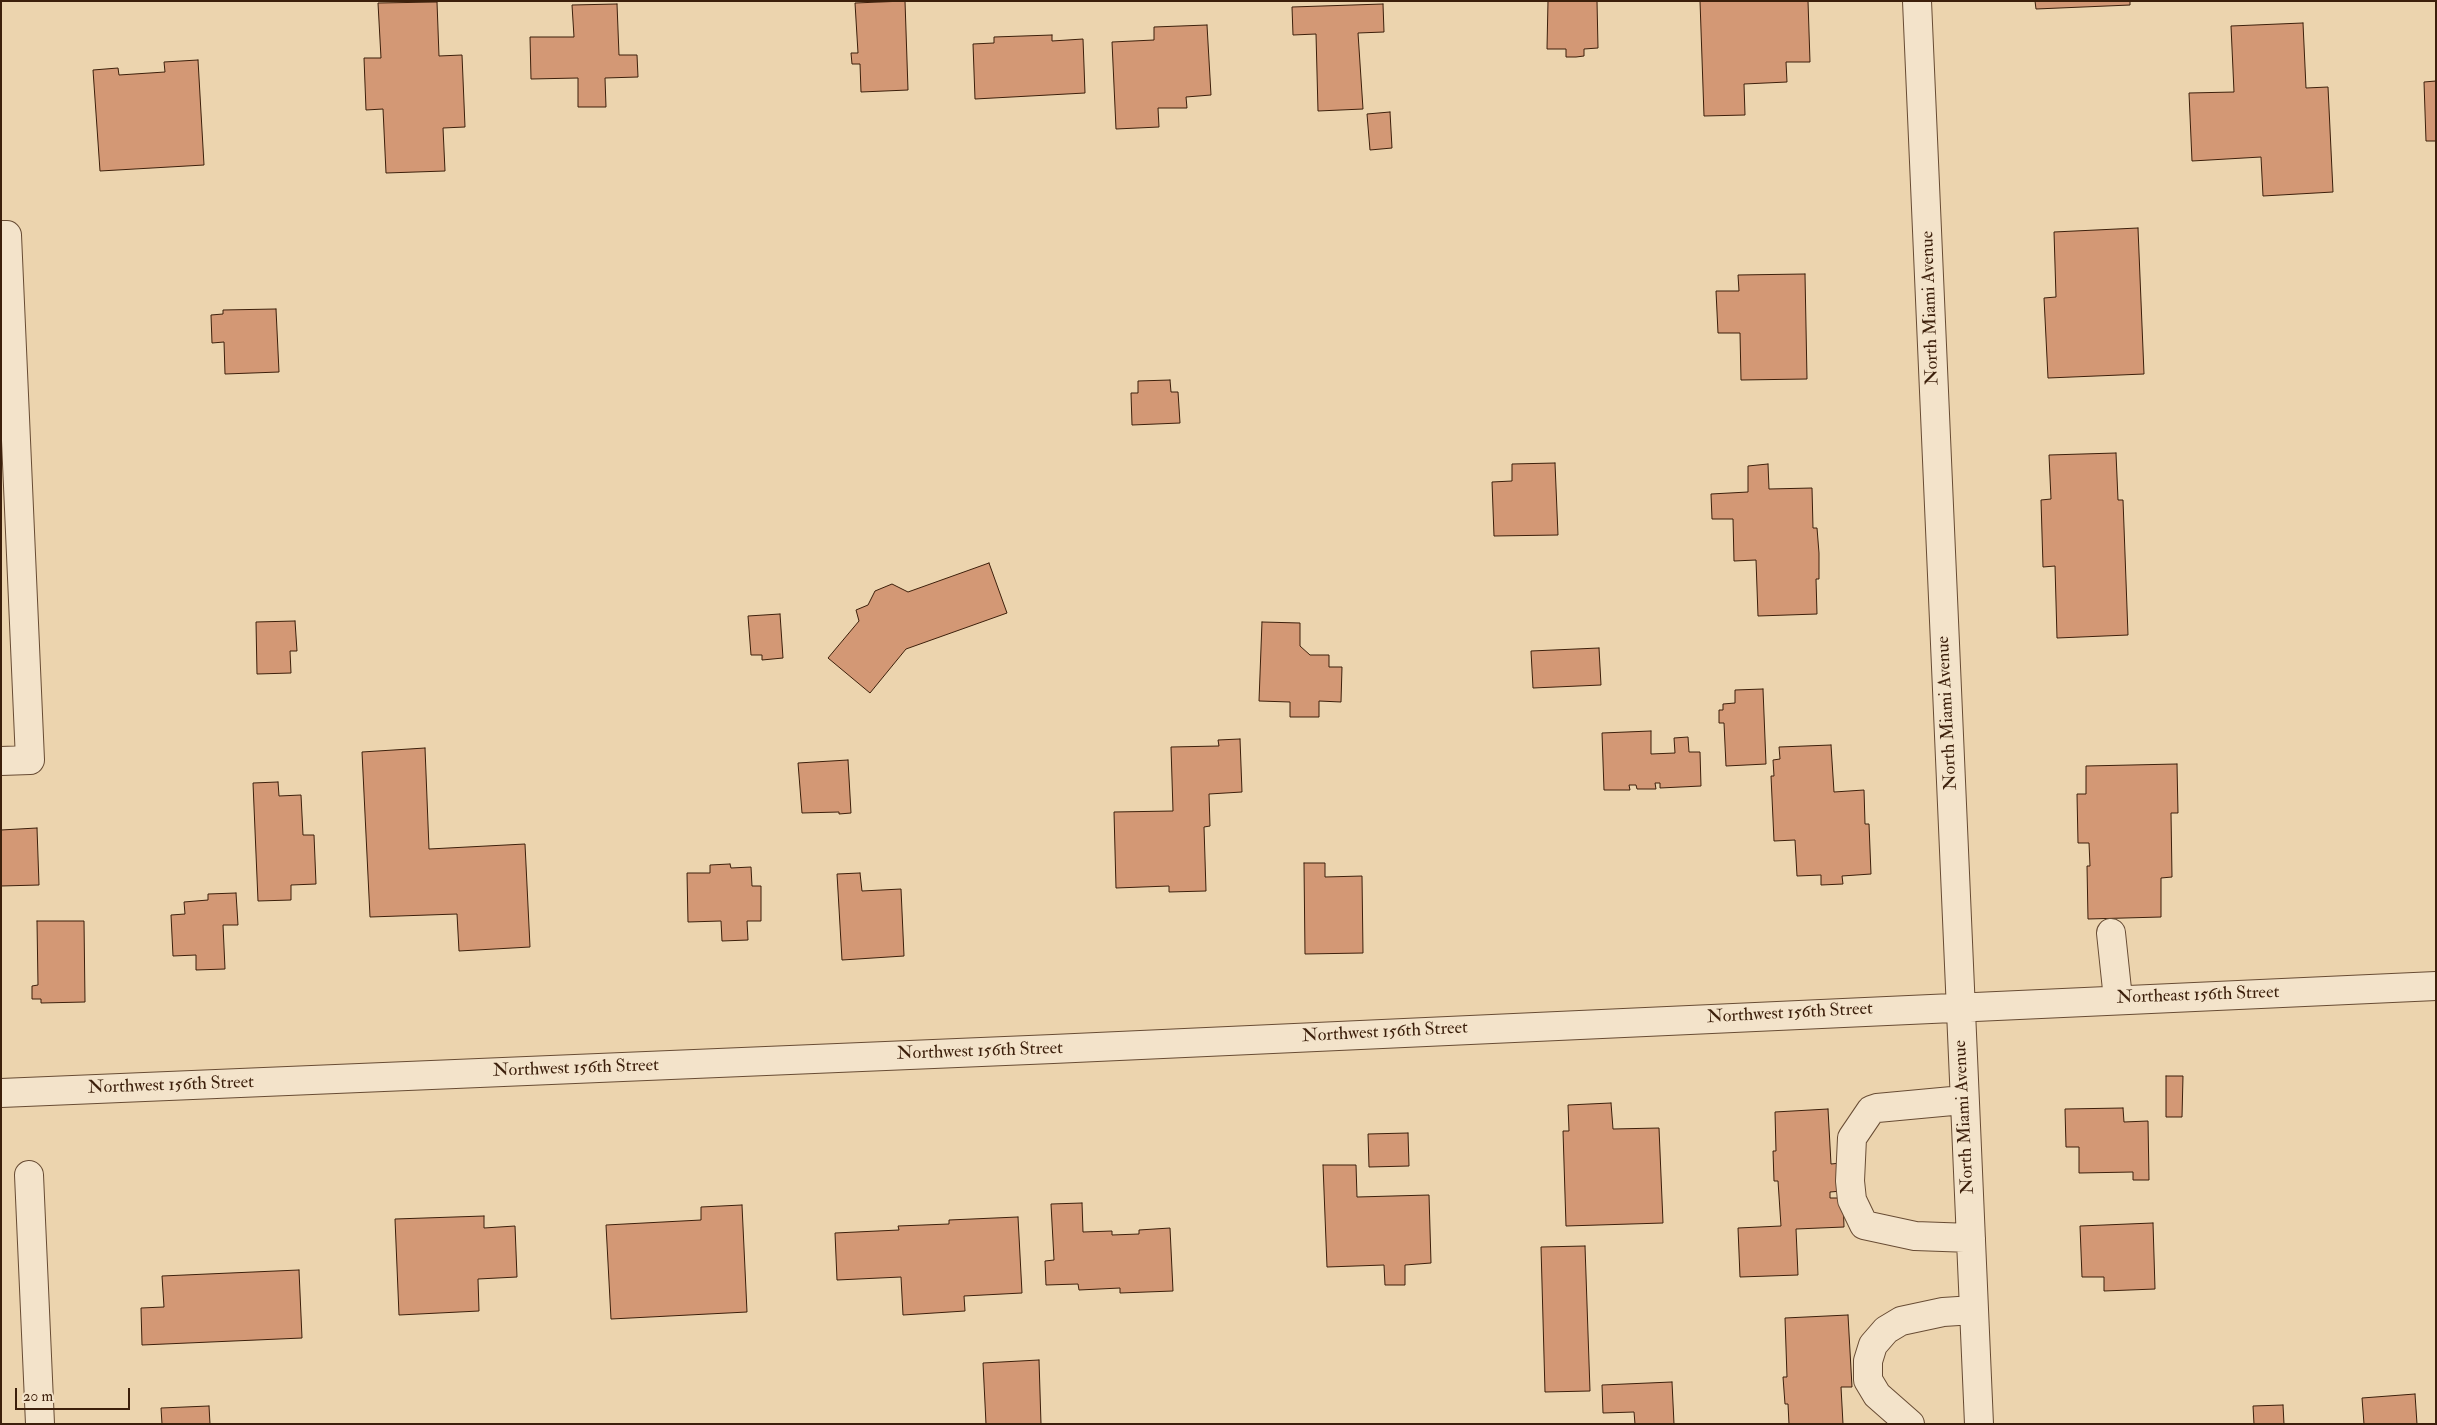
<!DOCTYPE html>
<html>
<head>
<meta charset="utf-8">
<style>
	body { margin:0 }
	#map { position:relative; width:2437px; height:1425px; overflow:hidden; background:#ecd4ae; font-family:"IM FELL Double Pica",serif }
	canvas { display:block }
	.frame { position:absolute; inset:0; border:2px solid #3c1f0b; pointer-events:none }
	.scale { position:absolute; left:15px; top:1388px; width:115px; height:22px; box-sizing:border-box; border:2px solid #3c1f0b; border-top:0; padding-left:6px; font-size:15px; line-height:18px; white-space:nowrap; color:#3c1f0b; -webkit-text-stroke:4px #f3e3ca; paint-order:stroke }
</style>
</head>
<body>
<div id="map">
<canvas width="2437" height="1425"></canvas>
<div class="frame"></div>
<div class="scale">20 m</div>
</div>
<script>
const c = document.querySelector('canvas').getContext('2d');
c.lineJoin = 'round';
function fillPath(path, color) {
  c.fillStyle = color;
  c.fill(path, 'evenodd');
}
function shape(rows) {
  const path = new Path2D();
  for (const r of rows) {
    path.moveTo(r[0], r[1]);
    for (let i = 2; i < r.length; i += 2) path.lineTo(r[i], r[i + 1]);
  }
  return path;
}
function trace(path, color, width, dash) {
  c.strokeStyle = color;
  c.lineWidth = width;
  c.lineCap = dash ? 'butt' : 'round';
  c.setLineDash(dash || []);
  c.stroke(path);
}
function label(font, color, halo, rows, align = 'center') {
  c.font = font + ' "IM FELL Double Pica",serif';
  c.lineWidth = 5;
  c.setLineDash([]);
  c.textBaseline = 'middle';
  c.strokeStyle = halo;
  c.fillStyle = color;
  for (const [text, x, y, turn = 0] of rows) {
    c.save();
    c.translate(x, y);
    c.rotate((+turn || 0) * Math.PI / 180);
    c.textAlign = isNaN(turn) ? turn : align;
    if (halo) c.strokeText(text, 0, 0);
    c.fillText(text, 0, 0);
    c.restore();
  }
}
const building = shape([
	[905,1,908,90,861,92,860,64,852,64,851,53,858,53,855,3,905,1],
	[1548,1,1597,1,1598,48,1584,49,1584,56,1576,57,1566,57,1566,49,1547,49,1548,1],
	[1700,1,1808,1,1810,62,1786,62,1787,82,1744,84,1745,115,1704,116,1700,1],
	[2035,1,2130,1,2130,5,2036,9,2035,1],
	[437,2,439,56,462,55,465,127,443,128,445,171,386,173,383,109,366,110,364,58,381,58,378,3,437,2],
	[617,4,619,55,637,55,638,77,605,78,606,107,578,107,578,78,531,79,530,37,574,37,572,5,617,4],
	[1383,4,1384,32,1358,33,1363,109,1318,111,1316,34,1293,35,1292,7,1383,4],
	[2303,23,2306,88,2328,87,2333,192,2263,196,2261,157,2192,161,2189,93,2234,92,2231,26,2303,23],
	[1207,25,1211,95,1186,97,1187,108,1158,108,1159,127,1116,129,1112,42,1154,40,1154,27,1207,25],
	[1052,35,1052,41,1083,39,1085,93,975,99,973,44,994,43,994,37,1052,35],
	[198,60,204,165,100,171,93,70,118,68,119,75,165,72,164,62,198,60],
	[2436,81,2436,141,2426,141,2424,82,2436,81],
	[1390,112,1392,148,1370,150,1367,114,1390,112],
	[2138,228,2144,374,2048,378,2044,298,2056,297,2054,232,2138,228],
	[1805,274,1807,379,1741,380,1740,333,1718,333,1716,291,1739,291,1738,275,1805,274],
	[276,309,279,372,225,374,224,342,212,343,211,315,223,314,223,310,276,309],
	[1170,380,1171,392,1178,392,1180,423,1132,425,1131,393,1138,393,1138,381,1170,380],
	[2116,453,2118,500,2123,500,2128,635,2057,638,2055,566,2043,567,2041,500,2051,499,2049,455,2116,453],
	[1555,463,1558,535,1494,536,1492,482,1512,481,1512,464,1555,463],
	[1768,464,1769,489,1812,488,1813,528,1817,528,1819,553,1819,579,1816,579,1817,614,1758,616,1756,560,1734,561,1733,519,1712,519,1711,494,1748,492,1748,466,1768,464],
	[989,563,1007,613,906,649,870,693,828,658,859,621,856,610,868,605,875,591,892,584,908,592,989,563],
	[780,614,783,658,762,660,762,655,751,655,748,616,780,614],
	[295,621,297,651,290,651,291,673,257,674,256,622,295,621],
	[1262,622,1300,623,1300,646,1310,655,1329,655,1329,667,1342,667,1341,702,1319,701,1319,717,1290,717,1290,702,1259,701,1262,622],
	[1599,648,1601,685,1533,688,1531,651,1599,648],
	[1763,689,1766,764,1726,766,1724,723,1719,723,1719,710,1723,710,1723,704,1735,703,1735,690,1763,689],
	[1651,731,1651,754,1675,753,1674,738,1688,737,1689,752,1700,752,1701,786,1660,788,1660,783,1655,783,1656,789,1637,789,1636,785,1629,785,1630,790,1604,790,1602,733,1651,731],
	[1240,739,1242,792,1209,794,1210,826,1204,827,1206,891,1169,892,1169,886,1116,888,1114,812,1173,811,1171,747,1219,746,1218,740,1240,739],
	[1831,745,1834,792,1864,790,1865,824,1869,824,1871,874,1842,876,1843,884,1821,885,1821,875,1797,876,1795,840,1774,841,1771,776,1774,776,1773,760,1780,759,1779,747,1831,745],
	[425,748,429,849,525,844,530,947,459,951,457,914,370,917,362,752,425,748],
	[848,760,851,813,839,814,839,812,802,813,798,763,848,760],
	[2177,764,2178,813,2171,813,2172,877,2161,878,2161,917,2088,919,2087,866,2090,866,2089,843,2078,843,2077,794,2086,794,2086,766,2177,764],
	[278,782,279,796,301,795,303,835,314,835,316,884,291,885,291,900,258,901,253,783,278,782],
	[37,828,39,885,1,886,1,830,37,828],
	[1304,863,1325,863,1325,877,1362,876,1363,953,1305,954,1304,863],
	[730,864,731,868,751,867,752,886,761,886,761,921,747,921,748,940,722,941,721,921,688,922,687,873,710,873,710,865,730,864],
	[860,873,862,891,901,889,904,956,842,960,837,874,860,873],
	[236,893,238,925,223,925,225,969,196,970,196,955,173,956,171,915,185,914,184,902,208,900,208,894,236,893],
	[37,921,84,921,85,1002,41,1003,41,999,32,999,32,986,38,985,37,921],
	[2166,1076,2183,1076,2182,1117,2166,1117,2166,1076],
	[1611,1103,1613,1129,1659,1128,1663,1223,1566,1226,1563,1131,1569,1131,1568,1105,1611,1103],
	[2123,1108,2124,1122,2148,1121,2149,1180,2133,1180,2133,1172,2079,1173,2079,1147,2066,1147,2065,1109,2123,1108],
	[1828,1109,1831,1164,1841,1163,1842,1191,1830,1192,1830,1198,1843,1198,1844,1227,1796,1229,1798,1275,1740,1277,1738,1228,1781,1226,1778,1181,1774,1181,1773,1151,1776,1151,1775,1112,1828,1109],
	[1408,1133,1409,1166,1369,1167,1368,1134,1408,1133],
	[1323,1165,1356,1165,1357,1197,1429,1195,1431,1263,1405,1265,1405,1285,1385,1285,1384,1265,1327,1267,1323,1165],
	[1082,1203,1083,1232,1112,1231,1112,1235,1139,1234,1139,1230,1170,1228,1173,1291,1120,1293,1120,1288,1079,1290,1078,1284,1046,1285,1045,1261,1054,1260,1051,1204,1082,1203],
	[742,1205,747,1312,611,1319,606,1225,701,1220,701,1207,742,1205],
	[484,1216,484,1228,515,1226,517,1277,478,1279,479,1311,399,1315,395,1219,484,1216],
	[1018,1217,1022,1293,964,1296,965,1311,903,1315,901,1277,837,1280,835,1233,899,1230,898,1226,949,1224,949,1220,1018,1217],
	[2153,1223,2155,1289,2104,1291,2104,1277,2082,1277,2080,1226,2153,1223],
	[1585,1246,1590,1391,1545,1392,1541,1247,1585,1246],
	[299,1270,302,1338,142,1345,141,1308,164,1307,162,1276,299,1270],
	[1848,1315,1852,1387,1841,1387,1843,1424,1789,1424,1788,1404,1785,1404,1783,1377,1787,1377,1785,1318,1848,1315],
	[1039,1360,1041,1424,986,1424,983,1363,1039,1360],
	[1672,1382,1674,1424,1635,1424,1634,1412,1603,1413,1602,1385,1672,1382],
	[2415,1394,2417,1424,2364,1424,2362,1398,2415,1394],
	[2283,1405,2284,1424,2254,1424,2253,1406,2283,1405],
	[209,1406,210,1424,162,1424,161,1408,209,1406]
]);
const minor = shape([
	[1917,1,1979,1424],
	[1,235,7,235,30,760,1,761],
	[2111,933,2118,999],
	[1,1093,1053,1049,2436,986],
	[1963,1100,1877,1108,1871,1110,1852,1138,1850,1181,1852,1200,1864,1225,1915,1236,1971,1238],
	[29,1175,40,1424],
	[1910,1424,1877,1395,1868,1380,1868,1361,1873,1345,1886,1330,1901,1321,1943,1312,1974,1310]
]);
const streetNames = [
	["North Miami Avenue",1931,308,-92],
	["North Miami Avenue",1948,713,-93],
	["Northeast 156th Street",2198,996,-2],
	["Northwest 156th Street",1790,1014,-3],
	["Northwest 156th Street",1385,1033,-3],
	["Northwest 156th Street",980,1052,-2],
	["Northwest 156th Street",576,1069,-2],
	["Northwest 156th Street",171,1086,-2],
	["North Miami Avenue",1965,1117,-93]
];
fillPath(building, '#d39875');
trace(building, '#3c1f0b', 1);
trace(minor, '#684c34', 30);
trace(minor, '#f3e3ca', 28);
label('18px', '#3c1f0b', '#f3e3ca', streetNames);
</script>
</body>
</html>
